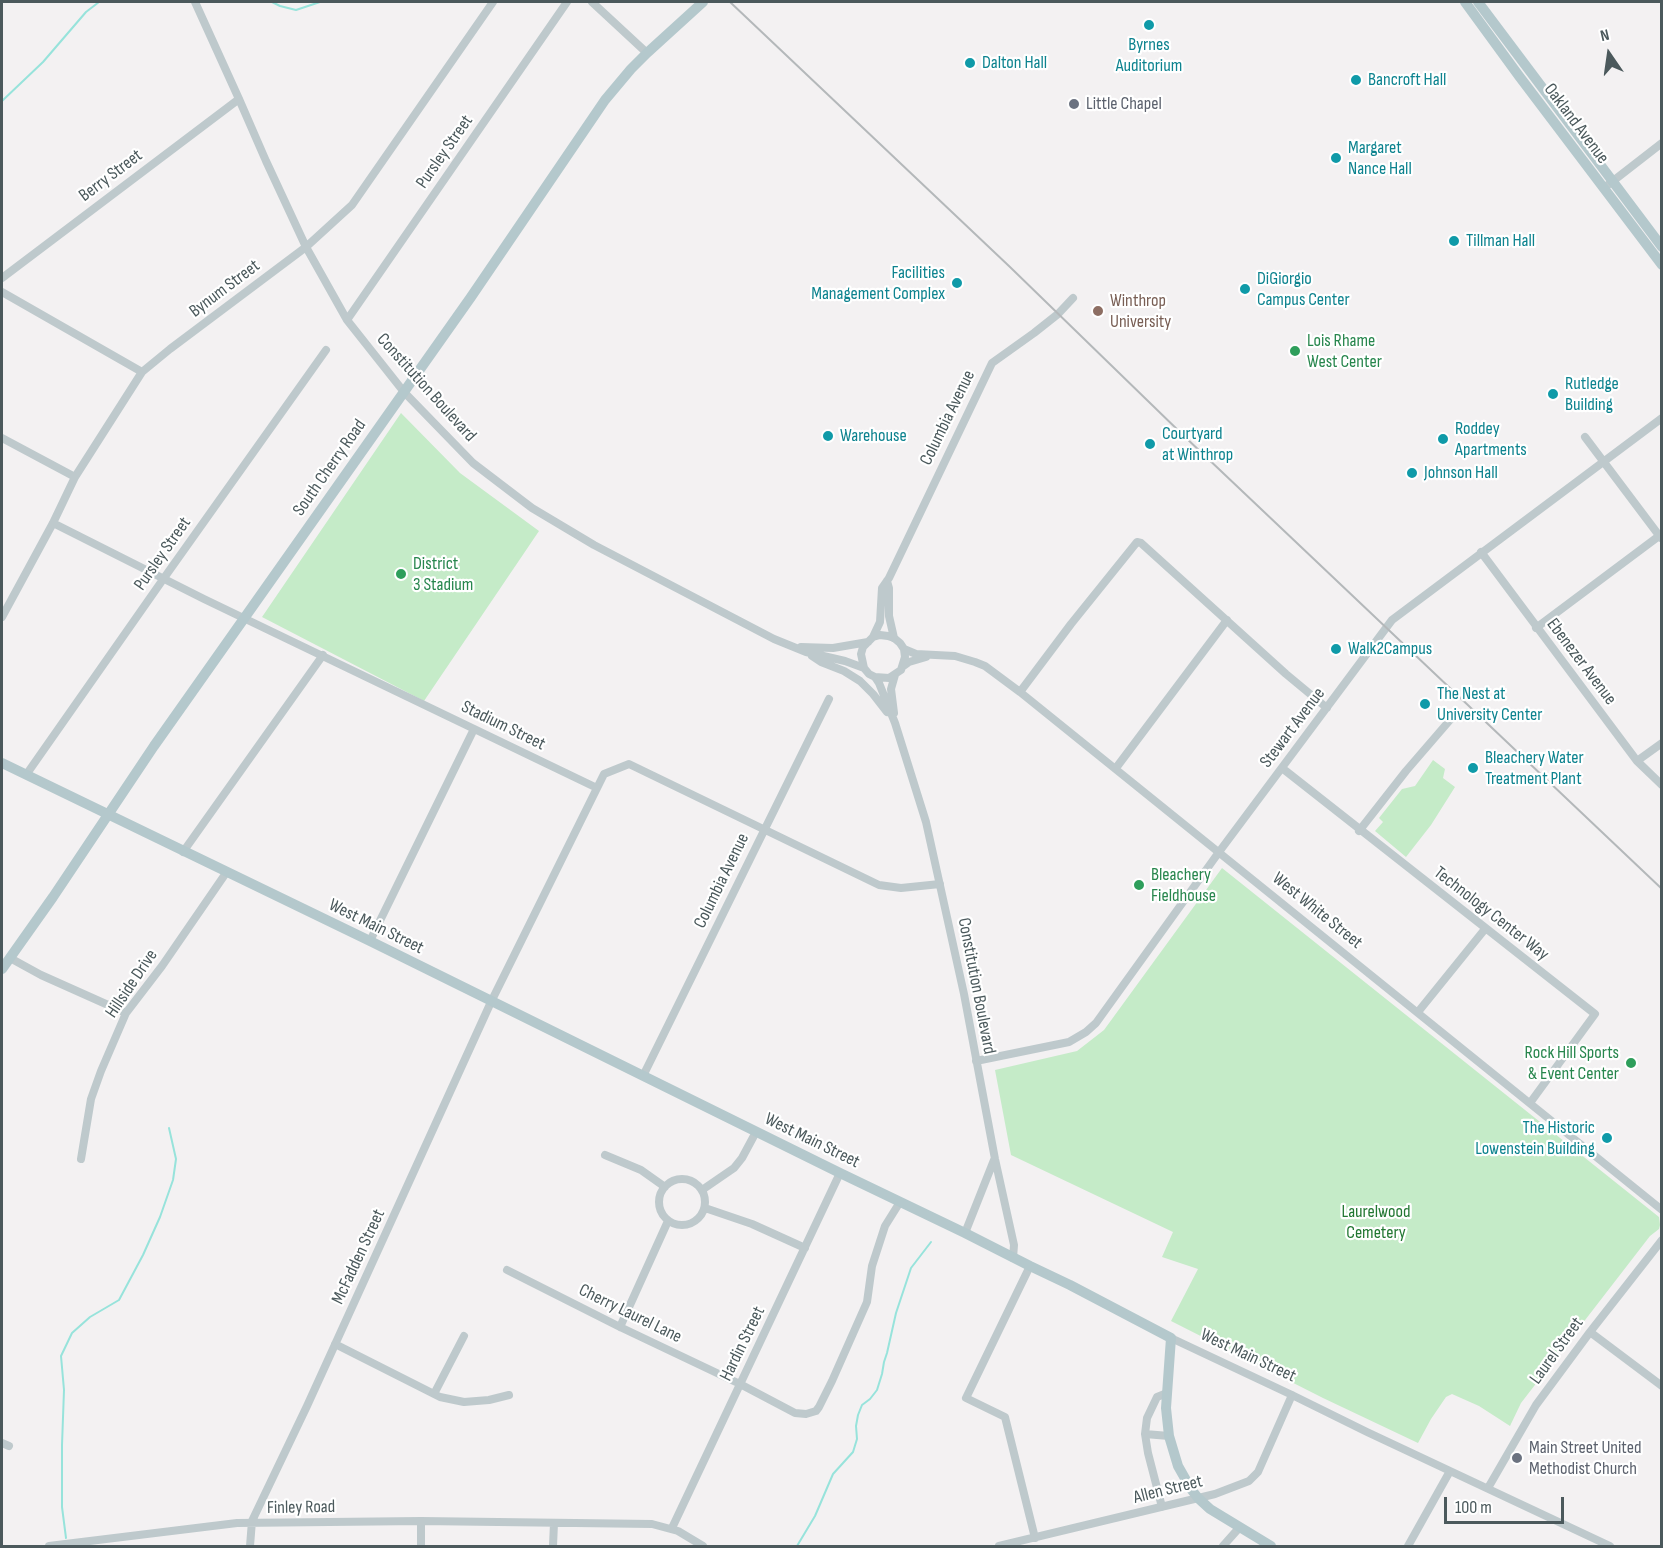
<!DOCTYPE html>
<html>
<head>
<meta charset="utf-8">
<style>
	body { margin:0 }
	#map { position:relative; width:1663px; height:1548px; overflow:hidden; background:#f3f1f2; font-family:"Sofia Sans Condensed",sans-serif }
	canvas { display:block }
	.frame { position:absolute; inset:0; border:3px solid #4b595c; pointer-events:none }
	.north { position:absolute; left:1579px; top:24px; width:60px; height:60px; -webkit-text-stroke:4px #fff; paint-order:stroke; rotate:347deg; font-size:16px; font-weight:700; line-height:24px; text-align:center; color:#4b595c }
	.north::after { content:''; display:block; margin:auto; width:21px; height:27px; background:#4b595c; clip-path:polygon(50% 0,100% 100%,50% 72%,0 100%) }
	.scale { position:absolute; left:1444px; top:1497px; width:120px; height:27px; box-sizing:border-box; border:3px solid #4b595c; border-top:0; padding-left:8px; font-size:18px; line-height:21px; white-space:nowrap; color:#4b595c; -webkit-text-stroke:4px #fff; paint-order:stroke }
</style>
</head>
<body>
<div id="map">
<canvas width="1663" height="1548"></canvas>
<div class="frame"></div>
<div class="north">N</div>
<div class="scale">100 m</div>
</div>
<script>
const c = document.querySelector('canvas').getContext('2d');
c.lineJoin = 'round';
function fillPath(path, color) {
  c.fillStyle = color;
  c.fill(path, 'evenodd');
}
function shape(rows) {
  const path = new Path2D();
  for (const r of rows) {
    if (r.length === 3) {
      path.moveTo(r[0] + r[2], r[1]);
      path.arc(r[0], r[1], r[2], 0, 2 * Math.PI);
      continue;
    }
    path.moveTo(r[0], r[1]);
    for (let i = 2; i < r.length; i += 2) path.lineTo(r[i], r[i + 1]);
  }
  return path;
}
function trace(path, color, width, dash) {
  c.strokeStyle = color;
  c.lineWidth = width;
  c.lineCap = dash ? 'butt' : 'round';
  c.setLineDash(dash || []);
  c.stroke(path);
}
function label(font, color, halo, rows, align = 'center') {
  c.font = font + ' "Sofia Sans Condensed",sans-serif';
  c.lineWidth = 4.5;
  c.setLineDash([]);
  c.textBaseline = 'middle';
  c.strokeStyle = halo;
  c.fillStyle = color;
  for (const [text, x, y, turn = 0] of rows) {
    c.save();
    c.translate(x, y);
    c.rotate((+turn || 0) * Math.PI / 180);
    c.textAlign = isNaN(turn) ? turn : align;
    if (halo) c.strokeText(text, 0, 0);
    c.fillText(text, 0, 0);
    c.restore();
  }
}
const green = shape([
	[401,413,460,473,539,531,424,701,262,617],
	[1433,760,1445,769,1443,778,1455,787,1431,825,1406,857,1375,831,1383,822,1379,818,1402,789,1415,786],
	[1222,868,1659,1217,1660,1225,1659,1229,1650,1236,1521,1403,1510,1426,1479,1406,1452,1394,1446,1397,1431,1419,1418,1443,1323,1398,1171,1321,1198,1269,1162,1257,1173,1232,1011,1155,995,1070,1077,1051,1104,1030]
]);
const stream = shape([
	[272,2,280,6,296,10,320,2],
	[2,101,43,62,86,12,99,2],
	[66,1538,62,1507,62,1445,64,1390,61,1356,72,1333,90,1317,119,1300,143,1255,160,1217,173,1180,176,1159,169,1128],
	[797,1546,815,1516,833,1474,853,1452,857,1439,856,1426,858,1415,862,1405,870,1399,877,1390,882,1374,884,1362,887,1353,896,1313,911,1268,931,1242]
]);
const minor = shape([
	[195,2,239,99,266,161,306,247,347,320,404,392,473,463,532,508,594,545,774,639,806,652,845,661,864,668,869,674,875,677,879,683,895,723,926,822,964,994,995,1159,1014,1245,1013,1258],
	[592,2,647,53],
	[1604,188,1662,143],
	[2,278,239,99],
	[2,292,142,372],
	[347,320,567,2],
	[1585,437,1661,538],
	[2,438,75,477],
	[53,523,204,599,597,788],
	[1481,552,1637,761,1662,785],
	[887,581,889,588,889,616,894,638],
	[2,617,53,523,75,477,142,372,170,349,306,247,352,205,493,2],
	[1536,628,1659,536],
	[873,637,880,622,882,588,889,578,992,363,1034,333,1058,314,1073,298],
	[801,647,833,648,868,642],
	[904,649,916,654,955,656,975,662,985,666,1020,692,1662,1210],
	[812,656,821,662,844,671,860,681,873,694,887,712],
	[902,667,909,662,926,657],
	[864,668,861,654,863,647,873,637,880,635,888,636,894,638,900,643,904,649,905,657,901,670,889,678,875,677],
	[1020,692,1071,624,1137,542,1141,543,1286,674,1327,708],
	[894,713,891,689,895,675],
	[1637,761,1662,743],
	[1116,768,1227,620],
	[1282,768,1595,1014,1530,1103],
	[26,775,164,578,326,350],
	[1359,831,1406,771,1450,720],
	[183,852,323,655],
	[370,941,474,729],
	[10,958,41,975,126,1013],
	[1418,1012,1485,929],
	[976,1061,1069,1042,1086,1032,1096,1023,1219,852,1392,620,1662,418],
	[643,1076,829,699],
	[605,1155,641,1170,665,1187],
	[81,1159,91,1099,101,1071,126,1013,162,966,226,873],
	[682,1202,23],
	[702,1190,734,1168,742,1158,756,1132],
	[705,1208,752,1224,805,1248],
	[965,1233,994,1160],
	[1030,1266,966,1398,1005,1417,1035,1538],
	[507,1270,620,1327,740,1384,795,1413,806,1414,816,1411,819,1407,832,1381,867,1302,872,1266,885,1226,900,1202],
	[620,1327,668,1221],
	[1590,1332,1662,1386],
	[1171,1338,1292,1395,1367,1432,1610,1546],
	[335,1344,440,1397,464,1402,489,1400,509,1395],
	[434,1394,464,1336],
	[1145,1434,1169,1436],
	[2,1443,9,1446],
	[1488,1488,1536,1405,1590,1332,1662,1240],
	[1162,1507,1148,1453,1145,1434,1147,1418,1157,1397,1167,1393],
	[421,1521,421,1546],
	[672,1528,840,1173],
	[49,1546,237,1523,421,1521,652,1524,678,1531,703,1546],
	[250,1546,252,1521,307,1406,491,1002,604,774,629,764,879,885,901,888,940,884],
	[553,1546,554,1523],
	[999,1546,1215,1494,1249,1481,1258,1472,1292,1395],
	[1223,1546,1239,1528],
	[1408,1546,1450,1471]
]);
const major = shape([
	[1465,2,1519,76,1662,265],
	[1478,2,1662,247],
	[2,763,370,941,840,1173,965,1233,1030,1266,1070,1285,1171,1338,1166,1408,1169,1436,1178,1466,1191,1489,1198,1498,1210,1509,1271,1546],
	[2,969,53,897,154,746,471,297,605,100,631,69,647,53,703,2]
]);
const rail = shape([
	[730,2,1010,267,1184,436,1662,889]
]);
const markers = [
	[1149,25,6,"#0f9aa8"],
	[970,63,6,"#0f9aa8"],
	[1356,80,6,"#0f9aa8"],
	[1074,104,6,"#6b7280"],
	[1336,158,6,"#0f9aa8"],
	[1454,241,6,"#0f9aa8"],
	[957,283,6,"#0f9aa8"],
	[1245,289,6,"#0f9aa8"],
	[1098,311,6,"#8d6e63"],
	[1295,351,6,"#2e9e5b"],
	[1553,394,6,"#0f9aa8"],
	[828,436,6,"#0f9aa8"],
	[1443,439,6,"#0f9aa8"],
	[1150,444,6,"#0f9aa8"],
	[1412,473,6,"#0f9aa8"],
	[401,574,6,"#2e9e5b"],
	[1336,649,6,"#0f9aa8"],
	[1425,704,6,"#0f9aa8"],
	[1473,768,6,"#0f9aa8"],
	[1139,885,6,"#2e9e5b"],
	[1631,1063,6,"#2e9e5b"],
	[1607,1138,6,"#0f9aa8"],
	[1517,1458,6,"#6b7280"]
];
const cultureNames = [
	["Byrnes",1149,45,"center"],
	["Auditorium",1149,66,"center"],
	["Dalton Hall",982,63],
	["Bancroft Hall",1368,80],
	["Margaret",1348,148],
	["Nance Hall",1348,169],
	["Tillman Hall",1466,241],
	["Facilities",945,273,"right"],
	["Management Complex",945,294,"right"],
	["DiGiorgio",1257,279],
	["Campus Center",1257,300],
	["Rutledge",1565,384],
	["Building",1565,405],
	["Roddey",1455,429],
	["Apartments",1455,450],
	["Courtyard",1162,434],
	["at Winthrop",1162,455],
	["Warehouse",840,436],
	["Johnson Hall",1424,473],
	["Walk2Campus",1348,649],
	["The Nest at",1437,694],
	["University Center",1437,715],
	["Bleachery Water",1485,758],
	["Treatment Plant",1485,779],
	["The Historic",1595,1128,"right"],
	["Lowenstein Building",1595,1149,"right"]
];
const worshipNames = [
	["Little Chapel",1086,104],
	["Main Street United",1529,1448],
	["Methodist Church",1529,1469]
];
const streetNames = [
	["Oakland Avenue",1576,124,53],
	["Pursley Street",445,152,-55],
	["Berry Street",111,176,-37],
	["Bynum Street",225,289,-37],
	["Constitution Boulevard",426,388,48],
	["Columbia Avenue",948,418,-64],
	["South Cherry Road",330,468,-55],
	["Pursley Street",163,554,-55],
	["Ebenezer Avenue",1581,662,53],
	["Stadium Street",503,726,26],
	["Stewart Avenue",1293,728,-53],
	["Columbia Avenue",722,881,-64],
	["West White Street",1317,911,39],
	["Technology Center Way",1491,914,38],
	["West Main Street",376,927,26],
	["Hillside Drive",132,984,-56],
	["Constitution Boulevard",976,986,79],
	["West Main Street",812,1141,26],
	["McFadden Street",359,1257,-65],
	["Cherry Laurel Lane",630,1314,26],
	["Hardin Street",743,1344,-64],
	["Laurel Street",1557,1351,-54],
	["West Main Street",1248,1356,25],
	["Allen Street",1168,1490,-14],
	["Finley Road",301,1508,-1]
];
const educationNames = [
	["Winthrop",1110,301],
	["University",1110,322]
];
const leisureNames = [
	["Lois Rhame",1307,341],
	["West Center",1307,362],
	["District",413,564],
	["3 Stadium",413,585],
	["Bleachery",1151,875],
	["Fieldhouse",1151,896],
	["Rock Hill Sports",1619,1053,"right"],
	["& Event Center",1619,1074,"right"]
];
const parkNames = [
	["Laurelwood",1376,1212],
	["Cemetery",1376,1233]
];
fillPath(green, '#c5ebc8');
trace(stream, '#97e3db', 2);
trace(minor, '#bec9cc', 8);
trace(major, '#b4c8cc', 10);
trace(rail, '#b4b8ba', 2);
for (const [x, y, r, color] of markers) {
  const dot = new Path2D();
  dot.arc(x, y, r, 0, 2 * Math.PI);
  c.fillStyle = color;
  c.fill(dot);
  trace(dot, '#fff', 2);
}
label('18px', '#0d838f', '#fff', cultureNames, 'left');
label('18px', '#5b616d', '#fff', worshipNames, 'left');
label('18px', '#4b595c', '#fff', streetNames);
label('18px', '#785e54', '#fff', educationNames, 'left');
label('18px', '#27864d', '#fff', leisureNames, 'left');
label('18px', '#227732', '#fff', parkNames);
</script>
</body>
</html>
